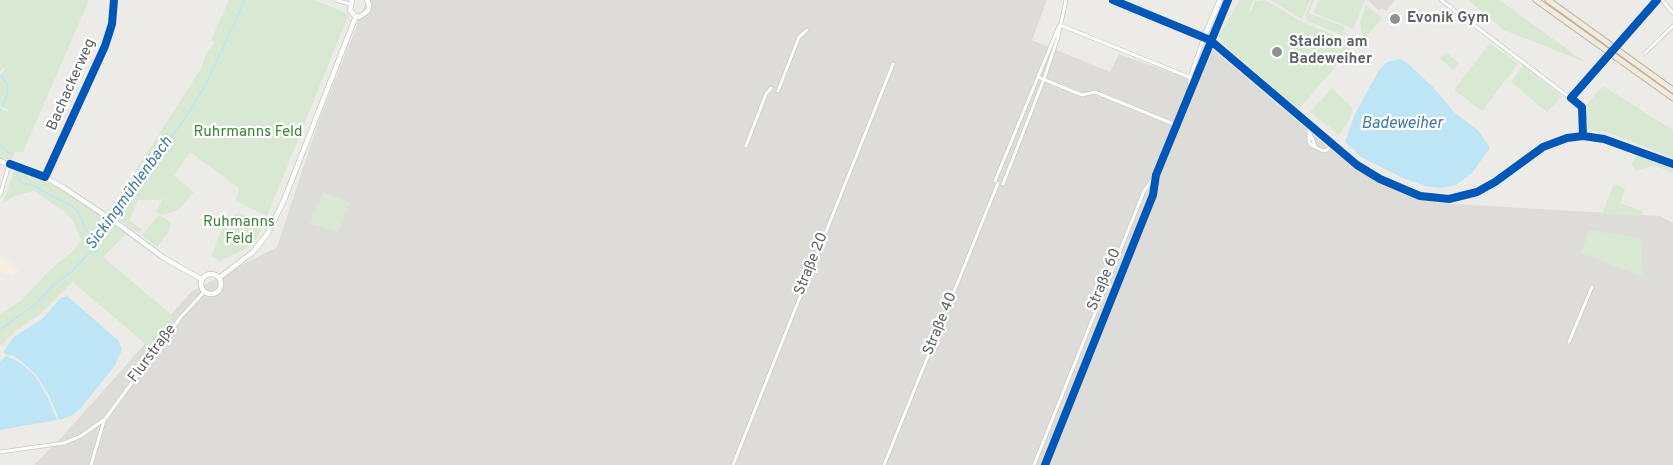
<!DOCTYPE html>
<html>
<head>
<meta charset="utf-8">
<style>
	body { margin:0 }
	canvas { display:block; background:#edebe7 }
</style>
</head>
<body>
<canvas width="1673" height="465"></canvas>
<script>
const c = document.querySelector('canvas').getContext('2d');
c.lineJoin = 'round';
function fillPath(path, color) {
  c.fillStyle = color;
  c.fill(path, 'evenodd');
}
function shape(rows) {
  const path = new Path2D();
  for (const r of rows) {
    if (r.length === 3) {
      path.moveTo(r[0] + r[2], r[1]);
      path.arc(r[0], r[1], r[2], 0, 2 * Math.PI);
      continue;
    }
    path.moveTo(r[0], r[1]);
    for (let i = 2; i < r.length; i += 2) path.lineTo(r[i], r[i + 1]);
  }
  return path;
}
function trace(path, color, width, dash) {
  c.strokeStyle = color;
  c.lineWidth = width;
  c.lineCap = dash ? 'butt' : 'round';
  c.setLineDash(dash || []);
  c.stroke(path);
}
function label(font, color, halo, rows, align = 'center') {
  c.font = font + ' Overpass,sans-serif';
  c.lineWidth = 4.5;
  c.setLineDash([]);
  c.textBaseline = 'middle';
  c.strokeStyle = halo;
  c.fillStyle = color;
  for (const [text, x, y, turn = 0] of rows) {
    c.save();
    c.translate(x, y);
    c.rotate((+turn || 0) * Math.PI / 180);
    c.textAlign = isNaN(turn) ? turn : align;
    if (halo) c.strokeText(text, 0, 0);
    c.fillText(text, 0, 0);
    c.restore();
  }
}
const commercial = shape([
	[0,254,19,270,13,276,0,272]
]);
const industrial = shape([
	[367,0,1047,0,1032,40,1110,72,1119,54,1196,81,1209,51,1215,51,1329,148,1354,167,1438,203,1660,216,1673,223,1673,465,34,465,61,438,192,291,277,247,319,120]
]);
const education = shape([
	[1368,0,1395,0,1386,11,1382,8,1379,11]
]);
const green = shape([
	[0,0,89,0,23,152,15,152,11,160,0,158,0,109,8,112,9,110,0,106,0,76,5,69,3,68,0,72],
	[229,0,314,0,346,13,348,16,267,216,236,201,239,188,190,152,174,176,194,192,178,210,162,215,156,212,163,198,160,200,138,200,129,220,142,230,138,233,107,211,118,198,202,67,206,54,215,42,211,40],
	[1240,0,1253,0,1248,13,1251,11,1255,1,1265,0,1302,22,1355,44,1298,110,1221,41,1219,35],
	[1271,0,1310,0,1302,19],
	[1311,0,1314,0,1309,13,1345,27,1343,32,1349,35,1341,35,1308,21,1305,16],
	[1319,0,1365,0,1353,29,1314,13],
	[1468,0,1499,0,1585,62,1504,30],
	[1366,5,1382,18,1365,38,1362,35,1360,21],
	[1490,43,1518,64,1482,111,1454,90],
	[1446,52,1459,63,1453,70,1440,58],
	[1523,65,1562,96,1547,112,1511,82],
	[1603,86,1673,130,1673,158,1607,132,1588,130,1587,104],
	[1332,88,1353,108,1350,118,1339,135,1310,112],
	[1638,155,1673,168,1673,173,1654,165,1636,171,1632,165,1634,159],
	[14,172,19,172,38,180,41,178,52,183,126,232,129,237,125,235,103,257,174,317,161,332,159,331,149,347,73,282,40,314,15,331,0,346,0,314,22,300,49,271,74,250,81,240,73,221,66,213,34,191,14,196,2,204],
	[1614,184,1625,189,1620,203,1643,211,1641,216,1602,214],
	[323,192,350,203,338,232,310,223],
	[239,213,265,223,257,238,245,249,220,261,211,256,227,217],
	[159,215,171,222,169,231,157,247,142,235],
	[1589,230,1639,238,1641,241,1643,277,1581,253]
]);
const water = shape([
	[1400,59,1406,62,1431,85,1455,113,1479,131,1490,148,1472,173,1456,185,1440,188,1425,186,1403,178,1361,157,1345,142,1355,114,1379,70,1387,62],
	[67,296,119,341,122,350,114,367,80,409,71,416,59,420,50,397,37,376,22,362,14,356,5,354,4,351,14,337,42,319,61,298],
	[6,356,21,363,36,377,48,398,57,420,0,430,0,362]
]);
const stream = shape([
	[0,75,8,85,7,94,0,112],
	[0,145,10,154],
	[15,172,21,183,32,185,73,207,80,215,87,232,94,241,93,248],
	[0,330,37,303,52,286,71,272,93,249,135,184,184,120,205,86,245,0]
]);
const street = shape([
	[335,0,350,4],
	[1441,0,1582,107,1583,135],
	[1662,0,1673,13],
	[1060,25,1194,79],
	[1636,25,1657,0],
	[1645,53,1673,26],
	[1038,77,1082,95,1095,92,1176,125],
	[1189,90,1190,77,1204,37],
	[778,91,799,37,807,30],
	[1309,125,1309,142,1311,145,1323,151,1327,150,1332,145],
	[1310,133,1315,146],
	[746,146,766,94,771,88],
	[45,177,105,46,112,24,114,0],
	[995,181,1059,26],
	[1003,184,1044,79,1058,37,1066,0],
	[0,195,9,165],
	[1569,342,1592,287],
	[0,452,64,443,81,436,105,419,180,318,204,292],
	[91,465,104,421],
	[733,465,893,64],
	[884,465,998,183],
	[1034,465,1144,191,1155,176],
	[1045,465,1153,195,1156,175,1210,40]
]);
const secondary = shape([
	[352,0,350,10,354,15,359,17,368,11,369,5,367,0],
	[1113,0,1210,40,1357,165,1380,179,1420,196,1449,199,1477,192,1495,182,1543,147,1567,138,1583,136,1604,139,1673,164],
	[1204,37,1220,0],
	[1210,40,1228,0],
	[0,161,45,177,64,188,121,226,164,258,201,279],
	[211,284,10],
	[219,278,253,252,268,233,284,200,356,16]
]);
const highway = shape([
	[1536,0,1673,98],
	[1548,0,1673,90]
]);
const cycleway = shape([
	[1113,0,1210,40,1357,165,1380,179,1420,196,1449,199,1477,192,1495,182,1543,147,1567,138,1583,136,1604,139,1673,164],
	[1583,136,1582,107,1571,98,1657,0],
	[10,164,45,177,47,173,105,46,112,24,114,0],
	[1045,465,1153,195,1156,175,1228,0]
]);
const markers = [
	[1395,19,6,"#8f9292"],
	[1277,52,6,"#8f9292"]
];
const poiNames = [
	["Evonik Gym",1407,19],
	["Stadion am",1289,43],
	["Badeweiher",1289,60]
];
const streetNames = [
	["Bachackerweg",72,85,-66],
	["Straße 20",812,264,-68],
	["Straße 60",1105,280,-68],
	["Straße 40",941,324,-68],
	["Flurstraße",153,354,-53]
];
const parkNames = [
	["Ruhrmanns Feld",248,133],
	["Ruhmanns",239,223],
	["Feld",239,240]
];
const waterNames = [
	["Badeweiher",1402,125],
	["Sickingmühlenbach",130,194,-54]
];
fillPath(commercial, '#f6eee1');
fillPath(industrial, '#dedcd9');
fillPath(education, '#dfdbd7');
fillPath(green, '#d8e8d3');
fillPath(water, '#bde5f6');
trace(stream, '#bde5f6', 1.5);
trace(street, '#c9c9c8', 4.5);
trace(secondary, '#c8c8c8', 6);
trace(highway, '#c4b094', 7);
trace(street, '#fcfcfb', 3);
trace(secondary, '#fcfcfb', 4.5);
trace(highway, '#efeae2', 5);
trace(cycleway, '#0057b8', 8);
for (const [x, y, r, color] of markers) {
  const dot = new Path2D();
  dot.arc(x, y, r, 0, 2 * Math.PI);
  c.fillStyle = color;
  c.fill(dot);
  trace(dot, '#fff', 2);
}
label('bold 15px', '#5d6265', '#fff', poiNames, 'left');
label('15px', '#5d6265', '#fff', streetNames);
label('15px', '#3e8337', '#fff', parkNames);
label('italic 16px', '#3f7a9e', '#fff', waterNames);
</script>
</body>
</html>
